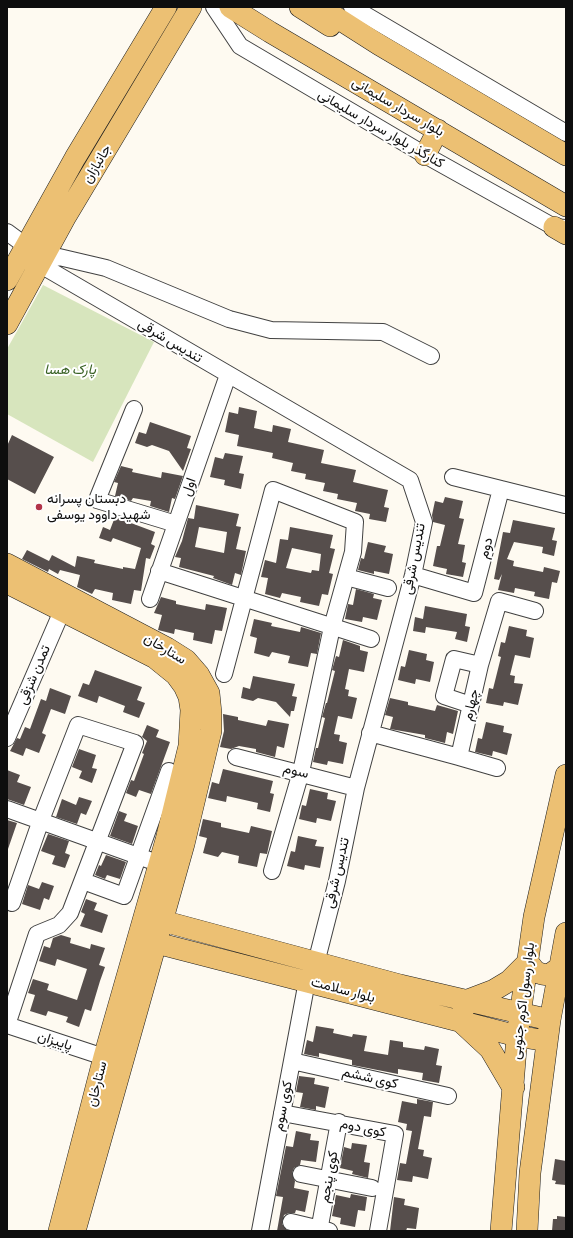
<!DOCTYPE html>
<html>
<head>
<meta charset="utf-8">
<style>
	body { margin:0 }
	#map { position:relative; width:573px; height:1238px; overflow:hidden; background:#fefaf1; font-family:Literata,serif }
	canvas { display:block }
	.frame { position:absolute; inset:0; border:8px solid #0e0e0e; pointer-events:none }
</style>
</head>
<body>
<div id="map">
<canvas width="573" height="1238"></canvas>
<div class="frame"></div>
</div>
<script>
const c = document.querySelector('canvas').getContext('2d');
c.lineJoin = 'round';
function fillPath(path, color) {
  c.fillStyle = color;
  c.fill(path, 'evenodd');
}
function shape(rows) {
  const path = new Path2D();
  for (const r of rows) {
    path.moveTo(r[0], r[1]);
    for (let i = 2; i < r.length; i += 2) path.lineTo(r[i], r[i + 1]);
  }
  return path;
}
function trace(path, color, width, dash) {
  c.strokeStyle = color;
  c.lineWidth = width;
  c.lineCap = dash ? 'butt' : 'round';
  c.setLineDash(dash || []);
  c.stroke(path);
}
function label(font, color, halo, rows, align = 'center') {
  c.font = font + ' Literata,Vazirmatn,serif';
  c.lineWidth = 4;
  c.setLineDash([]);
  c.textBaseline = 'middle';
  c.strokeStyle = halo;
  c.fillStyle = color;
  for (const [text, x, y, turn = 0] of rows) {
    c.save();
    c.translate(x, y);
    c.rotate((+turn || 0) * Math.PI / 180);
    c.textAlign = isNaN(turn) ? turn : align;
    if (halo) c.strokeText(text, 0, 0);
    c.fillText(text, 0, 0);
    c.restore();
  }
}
const green = shape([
	[43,285,154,342,93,462,7,414,7,349]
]);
const building = shape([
	[239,407,257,411,254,428,272,432,273,425,291,429,288,442,324,450,321,463,356,470,353,482,388,490,384,507,389,508,386,522,369,519,370,514,355,511,357,503,337,499,338,494,323,491,325,483,305,479,306,474,291,471,293,463,272,458,273,453,237,446,239,435,225,432,229,412,238,414],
	[150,422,191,436,187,448,191,449,183,471,169,451,152,445,147,447,135,443,139,432,146,434],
	[12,435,54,457,35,494,7,479,7,446],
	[225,453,243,456,239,473,244,474,241,489,224,485,225,480,210,477,215,457,223,459],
	[121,466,133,469,132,472,161,478,162,472,183,476,175,499,172,498,169,512,150,506,151,501,133,498,131,501,115,496,118,483,114,482],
	[445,497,463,501,459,518,464,519,458,544,465,545,462,562,466,563,463,577,446,574,447,569,433,566,437,546,440,546,445,525,433,522,432,515,435,501,443,503],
	[196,505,239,514,236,526,241,527,236,549,246,551,241,575,235,573,232,585,213,578,214,576,179,567,181,558,175,557,182,541,188,518,194,519],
	[199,527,227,532,224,553,195,547],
	[115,517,155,532,151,544,155,546,150,559,146,558,141,591,134,590,131,604,112,600,113,593,95,589,92,594,77,587,80,575,60,570,58,574,49,569,48,572,22,559,27,550,49,561,52,555,75,567,77,556,95,560,94,563,123,569,123,567,135,569,141,548,113,538,111,542,99,538,103,527,110,530],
	[513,520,555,528,552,540,557,541,554,556,542,553,543,547,514,542,507,559,514,561,513,566,543,572,544,567,560,571,557,583,552,582,549,599,534,596,535,592,515,588,514,593,498,590,502,574,499,580,494,579,503,532,510,533],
	[290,527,333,535,330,548,335,549,329,573,333,574,328,595,322,594,319,606,300,602,301,597,282,593,280,598,265,594,268,578,261,577,265,560,276,563,280,539,288,540],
	[292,548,321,554,319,571,312,570,311,573,286,568],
	[368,542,386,546,384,552,393,554,389,574,374,571,374,574,358,570,361,558,364,559],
	[356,589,374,594,373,598,382,600,377,620,363,617,362,622,345,619,348,604,353,605],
	[161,597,176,601,176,604,205,610,206,604,227,608,222,631,215,630,212,644,193,640,194,633,175,629,174,634,158,630,162,615,154,613],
	[425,606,467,614,465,626,470,627,467,642,455,639,457,632,426,627,425,633,413,631,415,617,423,619],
	[254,619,272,623,271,626,300,632,301,627,321,633,317,654,311,653,308,667,288,663,290,656,272,652,269,657,254,653,257,638,250,636],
	[509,626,527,630,526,636,534,638,530,658,515,655,510,675,515,676,514,683,523,684,518,705,504,702,503,706,486,703,489,688,493,689,501,657,498,656,501,642,505,643],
	[343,640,360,646,360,650,368,652,364,672,349,669,345,689,349,690,348,696,357,698,352,719,338,716,334,734,340,735,339,741,347,743,343,764,328,761,327,765,313,762,316,748,318,748,325,718,322,717,326,703,327,703,335,671,332,670,336,656,339,657],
	[409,650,427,654,426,660,434,662,430,682,416,679,415,684,398,680,401,666,405,667],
	[95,670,142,687,137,700,145,703,139,718,123,712,125,706,99,696,97,703,78,696,83,683,89,685],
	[253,676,295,684,292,696,297,697,294,711,291,711,290,717,276,702,258,698,253,701,241,698,243,687,250,689],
	[50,688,71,696,65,714,51,709,42,733,46,735,39,753,26,748,23,756,10,751,17,738,20,739,25,727,30,729,41,699,46,701],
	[390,698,408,702,408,705,435,711,437,705,458,711,453,734,447,732,445,743,425,738,425,735,390,729,393,717,385,715],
	[223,714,238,717,238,720,266,726,268,720,289,724,284,748,277,746,275,757,256,752,256,749,239,746,231,749,220,747,224,731],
	[486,722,504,726,503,732,512,734,507,755,493,751,492,756,475,752,478,738,482,739],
	[147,725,159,730,156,737,170,742,151,794,139,790,136,797,126,793,131,780,134,781,144,754,142,753,147,741,142,737],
	[79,749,96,755,92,768,97,769,92,783,79,778,82,771,72,767],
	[223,769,273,781,270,793,274,794,270,812,257,809,258,803,227,796,226,802,208,798,212,782,219,784],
	[7,770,20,775,17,782,31,787,24,805,7,799],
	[310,789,328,793,327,799,336,801,331,821,317,818,316,823,299,819,302,805,306,806],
	[79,797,92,801,86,815,81,813,77,824,56,817,62,799,76,805],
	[119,811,127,814,124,821,138,826,132,844,110,836],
	[203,819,221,823,221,827,249,833,251,826,272,831,267,854,260,853,257,867,238,863,239,856,222,852,218,857,203,853,207,838,199,836],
	[7,820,17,823,8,849,7,849],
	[48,834,69,841,65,853,70,855,65,868,52,864,55,856,41,851],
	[298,836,317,840,315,846,324,847,320,868,305,865,304,870,287,866,291,851,295,852],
	[106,855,126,862,120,879,107,875,105,879,95,875,99,865,101,866],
	[42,882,54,886,49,900,44,898,40,910,22,904,28,885,39,889],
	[86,899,97,903,94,910,108,915,102,933,80,926,85,914,81,912],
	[61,935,71,938,70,943,90,949,91,944,105,948,99,965,105,967,100,981,91,1011,85,1009,79,1027,66,1022,68,1017,48,1011,46,1016,30,1011,35,995,28,993,33,979,49,984,47,990,77,1000,87,969,57,959,55,966,39,961,44,946,50,948,53,938],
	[316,1026,334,1029,333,1033,352,1037,353,1034,367,1036,364,1051,388,1055,390,1040,403,1042,403,1047,424,1050,425,1046,439,1049,436,1065,442,1066,439,1083,422,1080,423,1073,398,1069,398,1074,352,1065,352,1060,319,1053,319,1057,304,1054,307,1040,313,1042],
	[299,1076,315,1078,314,1084,329,1087,325,1108,316,1106,316,1110,300,1107,303,1093,296,1092],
	[417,1099,433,1102,431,1117,424,1116,418,1149,424,1150,423,1156,432,1158,428,1179,413,1176,412,1182,397,1180,400,1163,406,1164,412,1131,406,1130,407,1124,398,1122,402,1101,417,1104],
	[296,1131,311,1134,310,1140,319,1141,316,1162,301,1160,300,1165,294,1168,292,1173,295,1181,294,1188,309,1191,305,1212,296,1210,295,1213,289,1213,284,1215,282,1224,288,1231,277,1231,283,1197,276,1196,286,1146,293,1147],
	[352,1143,367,1145,364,1162,370,1163,368,1178,352,1174,353,1171,340,1168,344,1147,351,1149],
	[555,1159,566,1161,566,1185,555,1184,556,1181,552,1180],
	[351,1194,367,1197,365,1211,358,1210,355,1227,340,1224,341,1218,332,1216,336,1195,350,1198],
	[394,1197,405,1199,404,1205,419,1208,416,1229,407,1228,406,1231,390,1231],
	[557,1216,566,1217,566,1231,552,1231,553,1219,557,1219]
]);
const minor = shape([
	[214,7,240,46,425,155,554,227,565,228],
	[352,7,566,133],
	[7,232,26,246],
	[39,264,410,480,424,522,413,575,356,788,337,881,316,963],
	[39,264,59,257,106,268,229,319,271,330,383,332,431,356],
	[134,409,97,500,176,524],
	[501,489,565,505],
	[159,571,371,639],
	[413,575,474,593,501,489,453,477],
	[346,577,388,588],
	[150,599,228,375],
	[224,674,273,490,355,522,353,552,332,627,301,772,272,871],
	[471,705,444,696,454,659,480,665],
	[370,733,459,757,480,665,499,601,535,611],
	[7,738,62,611],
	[236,757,356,788],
	[459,757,497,768],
	[7,809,149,860],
	[83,881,124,896,169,771],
	[7,1025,37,934,59,925,70,913,135,743,78,725,41,820,12,903],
	[7,1025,104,1057],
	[292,1061,448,1096],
	[282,1113,395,1134,378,1231],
	[301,1174,372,1188],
	[291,1222,329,1231],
	[260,1231,307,981],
	[319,1231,339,1122]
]);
const major = shape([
	[230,7,270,32,566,206],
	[300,7,330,26],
	[320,7,378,44,566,155],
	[425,155,438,130],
	[554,227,566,234],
	[7,280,75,158,166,7],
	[7,324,66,216,191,7],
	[7,564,167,648,186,660,199,675,209,693,211,713,211,731,184,844,75,1231],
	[7,583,155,658,176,675,184,686,189,697,191,710,189,746,166,840,104,1057,59,1231],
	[148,917,400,985,550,1020],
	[141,939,517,1036,547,1041],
	[514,1087,513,1088,490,1049,461,1022,465,1001,494,990,509,981,528,962,536,972,542,974,549,975,560,967],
	[501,1231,517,1036,534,917,566,775],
	[527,1231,530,1173,550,1020,566,933]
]);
const markers = [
	[39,507,4,"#b23348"]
];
const streetNames = [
	["بلوار سردار سلیمانی",398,107,30],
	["کنارگذر بلوار سردار سلیمانی",381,129,30],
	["جانبازان",97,164,-59],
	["تندیس شرقی",170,341,31],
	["اول",189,487,-71],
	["دوم",486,548,-75],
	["تندیس شرقی",414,559,-79],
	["ستارخان",165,649,31],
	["تمدن شزقی",34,675,-67],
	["چهارم",471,705,-77],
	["سوم",296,771,14],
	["تندیس شرقی",337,873,-77],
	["بلوار سلامت",343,990,15],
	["بلوار رسول اکرم جنوبی",523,1001,-83],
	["پاییزان",55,1041,18],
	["کوی ششم",370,1078,13],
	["ستارخان",97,1084,-76],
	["کوی سوم",283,1106,-79],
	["کوی دوم",363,1128,12],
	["کوی پنجم",329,1177,-80]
];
const parkNames = [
	["پارک هسا",70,370]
];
const poiNames = [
	["دبستان پسرانه",47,499],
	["شهید داوود یوسفی",47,515]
];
fillPath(green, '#d7e5bd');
fillPath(building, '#564e4c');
trace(minor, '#414141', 18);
trace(major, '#1f1f1f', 22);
trace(minor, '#fff', 16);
trace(major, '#ecc073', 21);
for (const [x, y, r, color] of markers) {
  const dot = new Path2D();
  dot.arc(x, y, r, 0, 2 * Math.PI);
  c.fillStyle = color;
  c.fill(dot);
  trace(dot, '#fff', 1.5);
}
label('14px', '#0e0e0e', '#fff', streetNames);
label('italic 14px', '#386124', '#fff', parkNames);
label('14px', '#0e0e0e', '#fff', poiNames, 'left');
</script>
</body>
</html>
